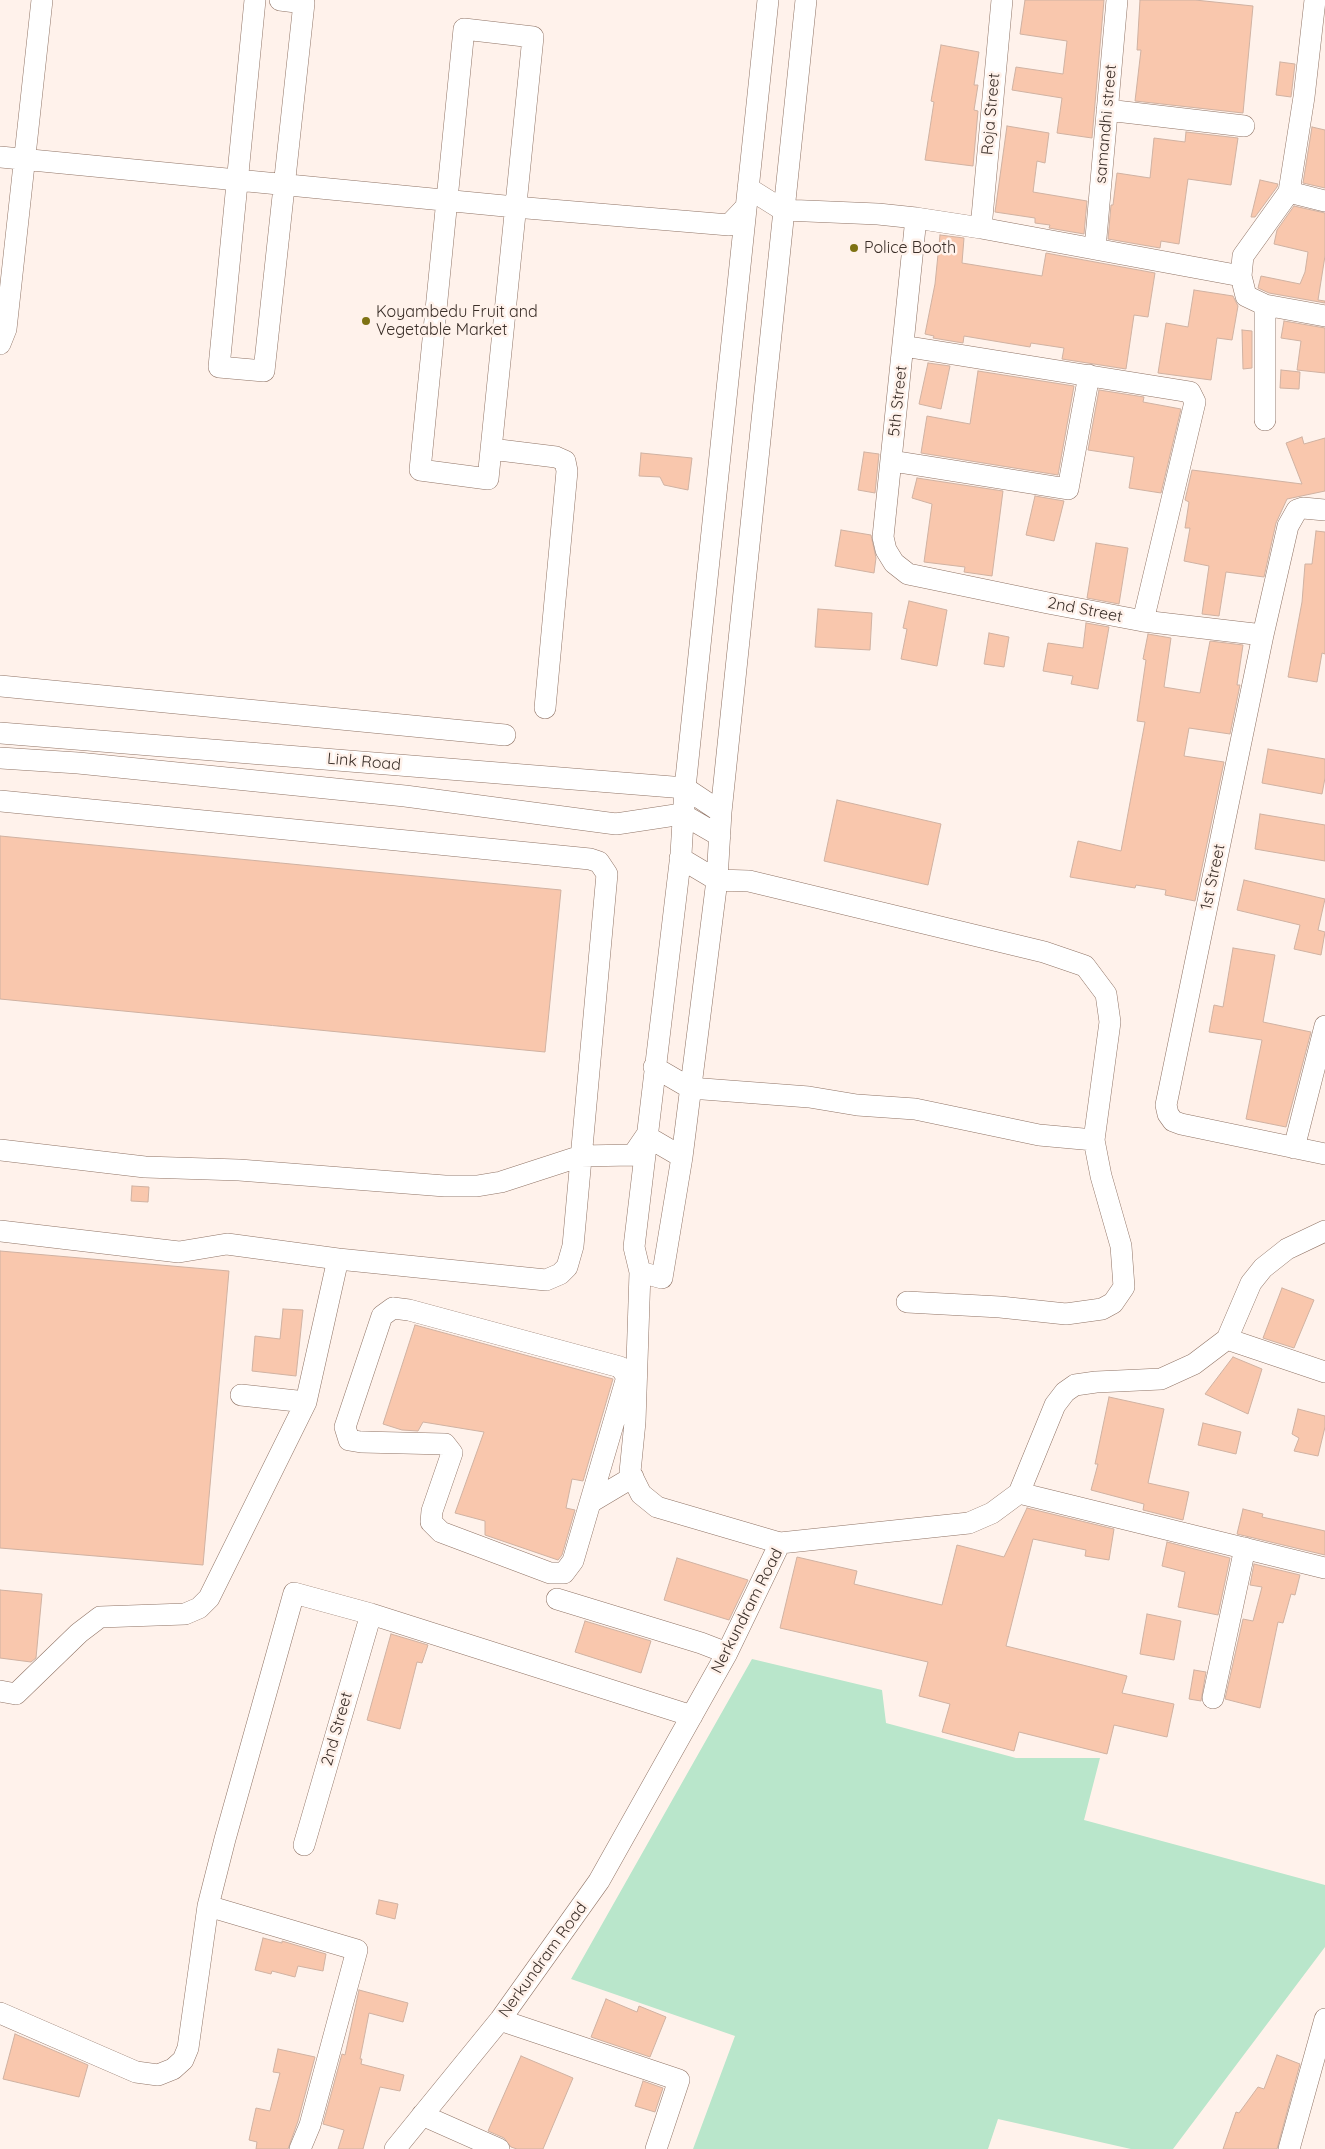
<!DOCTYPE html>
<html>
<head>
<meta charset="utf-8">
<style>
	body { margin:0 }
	canvas { display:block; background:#fff2eb }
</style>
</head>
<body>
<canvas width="1325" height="2149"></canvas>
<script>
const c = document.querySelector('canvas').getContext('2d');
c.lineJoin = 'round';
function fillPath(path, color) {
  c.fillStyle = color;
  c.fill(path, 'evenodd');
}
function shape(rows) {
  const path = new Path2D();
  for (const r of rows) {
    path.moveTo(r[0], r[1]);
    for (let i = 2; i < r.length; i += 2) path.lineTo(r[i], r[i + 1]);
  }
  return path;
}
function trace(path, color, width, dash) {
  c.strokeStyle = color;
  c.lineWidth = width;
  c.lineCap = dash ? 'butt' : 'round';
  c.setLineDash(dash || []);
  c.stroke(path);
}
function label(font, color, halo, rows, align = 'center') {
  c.font = font + ' Quicksand,sans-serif';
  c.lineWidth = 5;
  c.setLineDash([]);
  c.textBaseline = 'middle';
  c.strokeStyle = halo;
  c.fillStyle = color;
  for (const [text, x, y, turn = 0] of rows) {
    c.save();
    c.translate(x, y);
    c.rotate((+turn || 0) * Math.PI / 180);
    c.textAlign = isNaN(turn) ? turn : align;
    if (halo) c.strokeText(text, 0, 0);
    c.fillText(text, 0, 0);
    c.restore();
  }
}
const green = shape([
	[752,1659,882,1690,886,1723,1016,1758,1100,1758,1084,1820,1325,1885,1325,1947,1173,2149,1131,2149,998,2119,988,2149,693,2149,735,2036,571,1979]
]);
const building = shape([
	[1025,0,1104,0,1092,138,1057,133,1062,98,1012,90,1016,67,1063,74,1067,41,1020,34,1025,0],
	[1140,0,1195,0,1253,6,1243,113,1135,101,1141,50,1137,50,1140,0],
	[941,45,979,52,974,85,978,85,974,110,978,111,973,166,925,160,934,102,931,101,941,45],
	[1280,62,1295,64,1291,97,1276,95,1280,62],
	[1007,126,1049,133,1045,163,1037,161,1033,192,1087,201,1084,234,1049,228,1050,225,1035,223,1035,218,995,212,1007,126],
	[1312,127,1325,130,1325,188,1303,183,1312,127],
	[1186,132,1238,138,1231,185,1188,179,1179,244,1161,241,1160,248,1108,239,1111,205,1113,205,1117,173,1150,178,1154,138,1185,142,1186,132],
	[1260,180,1278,184,1277,187,1255,217,1251,217,1260,180],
	[1294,206,1325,213,1325,256,1318,300,1325,301,1325,303,1269,293,1258,288,1261,276,1300,284,1305,272,1308,252,1274,244,1277,230,1294,206],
	[940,235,964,238,962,263,1042,276,1046,253,1155,273,1148,317,1134,315,1126,369,1062,359,1064,348,1031,343,1030,347,964,336,963,343,933,338,934,336,925,334,935,284,940,235],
	[1194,290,1233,296,1238,306,1232,340,1217,338,1211,380,1158,373,1166,323,1188,327,1194,290],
	[1284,321,1325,328,1325,373,1297,370,1301,341,1281,338,1284,321],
	[1242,330,1252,331,1252,368,1243,369,1242,330],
	[928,363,950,366,941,409,919,404,928,363],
	[1281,370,1300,372,1299,389,1280,388,1281,370],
	[978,371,1074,386,1058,475,921,453,927,416,970,424,978,371],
	[1099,390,1144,397,1143,402,1181,409,1161,493,1129,488,1134,457,1088,450,1099,390],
	[1302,437,1304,444,1325,438,1325,491,1287,499,1276,523,1264,577,1226,572,1219,616,1202,614,1209,566,1184,561,1190,528,1185,528,1189,502,1185,500,1192,470,1302,484,1286,443,1302,437],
	[864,452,879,454,875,493,858,490,864,452],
	[641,453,692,458,688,490,664,485,660,477,639,476,641,453],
	[917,478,1003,491,992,576,964,572,965,567,924,562,932,504,912,498,917,478],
	[1035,496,1064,501,1054,541,1026,535,1035,496],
	[841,530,871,535,876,558,874,573,835,566,841,530],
	[1316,531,1325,532,1325,654,1322,653,1317,682,1288,677,1302,602,1305,564,1312,564,1316,531],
	[1096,543,1128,548,1119,604,1087,598,1096,543],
	[909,601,947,610,937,666,901,659,907,629,903,628,909,601],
	[818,609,872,613,870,650,815,647,818,609],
	[1086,623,1109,627,1098,689,1071,684,1073,676,1043,671,1048,643,1083,648,1086,623],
	[989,633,1009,637,1004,667,984,664,989,633],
	[1148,634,1171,638,1164,687,1200,693,1210,641,1243,645,1237,685,1240,685,1230,734,1189,728,1184,756,1224,762,1195,901,1165,895,1166,890,1136,885,1135,888,1070,877,1078,841,1121,851,1145,722,1137,721,1146,660,1143,659,1148,634],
	[1268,749,1325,759,1325,778,1322,794,1262,783,1268,749],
	[837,800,941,824,928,885,824,861,837,800],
	[1260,814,1325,825,1325,861,1255,849,1260,814],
	[0,836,561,890,545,1052,0,999,0,836],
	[1244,880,1325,899,1318,930,1325,932,1321,955,1294,949,1300,925,1237,910,1244,880],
	[1233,948,1275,955,1263,1022,1311,1032,1286,1127,1246,1119,1262,1040,1209,1032,1214,1005,1223,1007,1233,948],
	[132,1186,149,1187,148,1202,131,1201,132,1186],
	[0,1251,229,1271,203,1565,0,1548,0,1251],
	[1282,1288,1314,1300,1294,1348,1263,1338,1282,1288],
	[283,1309,303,1310,296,1376,252,1371,255,1336,280,1339,283,1309],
	[415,1325,613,1379,583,1481,572,1479,566,1508,575,1510,562,1555,558,1560,485,1535,485,1521,455,1513,484,1432,423,1422,418,1431,402,1430,383,1424,415,1325],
	[1233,1357,1262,1369,1248,1414,1205,1394,1233,1357],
	[1109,1397,1164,1409,1148,1483,1189,1492,1183,1520,1143,1510,1144,1504,1091,1490,1098,1464,1095,1464,1109,1397],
	[1298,1409,1325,1416,1325,1427,1318,1456,1294,1451,1299,1438,1292,1434,1298,1409],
	[1203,1423,1241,1432,1236,1454,1198,1445,1203,1423],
	[1027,1508,1114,1529,1109,1560,1085,1556,1086,1550,1033,1539,1006,1646,1127,1676,1122,1693,1174,1704,1167,1737,1114,1725,1107,1754,1019,1732,1014,1751,942,1732,950,1704,919,1696,928,1662,780,1628,797,1557,857,1571,854,1584,942,1605,957,1545,1004,1557,1027,1508],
	[1243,1509,1263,1514,1262,1517,1325,1531,1325,1555,1237,1534,1243,1509],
	[1167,1542,1230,1558,1218,1615,1178,1607,1185,1572,1162,1566,1167,1542],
	[677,1558,748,1580,729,1620,664,1600,677,1558],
	[1254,1564,1300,1575,1295,1595,1291,1594,1283,1623,1278,1622,1260,1708,1225,1699,1243,1619,1253,1621,1262,1587,1250,1585,1254,1564],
	[0,1590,42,1594,36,1658,31,1662,0,1658,0,1590],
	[1147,1614,1181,1621,1174,1660,1140,1654,1147,1614],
	[585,1621,651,1641,641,1673,575,1652,585,1621],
	[391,1634,428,1645,422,1663,417,1662,400,1729,367,1720,391,1634],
	[1194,1670,1206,1672,1201,1701,1189,1699,1194,1670],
	[379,1900,398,1904,395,1919,376,1914,379,1900],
	[263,1938,282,1943,282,1941,326,1954,323,1971,298,1966,295,1977,272,1971,271,1974,255,1970,263,1938],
	[359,1990,408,2003,403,2022,369,2013,360,2059,362,2059,361,2064,404,2075,400,2091,380,2087,363,2149,338,2149,344,2130,323,2124,342,2054,345,2055,359,1990],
	[606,1999,637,2012,639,2006,666,2017,650,2057,591,2037,606,1999],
	[15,2034,88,2065,79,2097,3,2079,15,2034],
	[278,2049,315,2057,298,2121,288,2149,256,2149,257,2142,249,2140,256,2108,270,2111,280,2073,273,2072,278,2049],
	[1277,2055,1300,2064,1277,2149,1223,2149,1236,2112,1239,2113,1258,2087,1264,2089,1277,2055],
	[521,2056,573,2078,543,2149,517,2149,511,2147,504,2138,488,2131,521,2056],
	[643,2081,663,2088,655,2112,635,2106,643,2081]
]);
const minor = shape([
	[255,0,219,367,264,371,304,3,280,0],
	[768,0,685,788,681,854,634,1247,640,1272,635,1422,630,1472,641,1494,657,1507,780,1543,969,1523,992,1513,1019,1493,1055,1405,1065,1392,1075,1385,1096,1382,1161,1379,1194,1364,1227,1339,1251,1283,1263,1268,1287,1249,1325,1231],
	[1315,0,1304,97,1289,192,1243,256,1241,276,1246,296,1265,305,1325,316],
	[464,29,533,37,488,479,420,470,464,29],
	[1107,110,1244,126],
	[0,157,515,207,729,225,745,208],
	[748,188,783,210,878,214,916,218,981,228,1241,276],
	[1289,192,1325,201],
	[916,218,883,537,886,550,894,563,908,574,1048,603,1143,621,1263,635],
	[981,228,1002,0],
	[1095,249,1117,0],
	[0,344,6,329,42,0],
	[903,346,1190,392,1195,402,1143,621],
	[1265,420,1265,305],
	[491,449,556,457,565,461,567,471,545,708],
	[892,461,1068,489,1089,375],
	[1325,510,1303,508,1297,510,1288,526,1263,635,1166,1105,1168,1114,1173,1121,1181,1124,1325,1154],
	[0,686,505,735],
	[0,733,685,788,721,812],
	[0,758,78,763,405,796,616,824,682,814,720,836],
	[0,801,590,859,599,862,607,874,573,1246,567,1267,560,1274,546,1280,338,1259,306,1402,209,1598,199,1608,185,1614,100,1617,79,1633,16,1694,0,1691],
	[654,1067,690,1088,809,1097,857,1105,915,1109,1039,1135,1094,1140,1110,1022,1106,994,1085,966,1044,952,749,881,717,880,680,858],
	[1294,1148,1325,1026],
	[0,1150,145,1167,239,1170,445,1186,477,1186,501,1182,581,1156,633,1155,646,1136,682,1157],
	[0,1231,179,1252,227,1244,338,1259],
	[640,1272,662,1278,682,1157,717,880,721,812,806,0],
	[907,1302,1000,1307,1066,1314,1102,1309,1113,1303,1124,1287,1121,1246,1101,1176,1094,1140],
	[393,1308,409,1310,620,1367,627,1377,573,1561,564,1573,550,1573,441,1532,431,1522,432,1511,452,1453,445,1444,361,1442,349,1440,345,1427,382,1316,393,1308],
	[1227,1339,1325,1372],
	[241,1395,306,1402],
	[1019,1493,1325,1568],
	[591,1502,633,1477],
	[557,1599,701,1643,727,1653],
	[1213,1698,1245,1548],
	[304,1845,371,1614],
	[0,2013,136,2072,158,2075,173,2069,183,2060,188,2048,208,1906],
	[500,2020,679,2080,656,2149],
	[422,2115,499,2149],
	[300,2149,310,2125,357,1950,208,1906,225,1839,294,1593,371,1614,692,1716],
	[395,2149,500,2020,599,1881,727,1653,780,1543],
	[1289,2149,1325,2019]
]);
const markers = [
	[854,248,5,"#7e7213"],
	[366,321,5,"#7e7213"]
];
const streetNames = [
	["Roja Street",991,114,-85],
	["samandhi street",1106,124,-85],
	["5th Street",898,401,-84],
	["2nd Street",1085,610,11],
	["Link Road",364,762,5],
	["1st Street",1213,877,-78],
	["Nerkundram Road",747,1611,-63],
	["2nd Street",337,1729,-74],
	["Nerkundram Road",543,1960,-54]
];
const poiNames = [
	["Police Booth",864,248],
	["Koyambedu Fruit and",376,312],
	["Vegetable Market",376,330]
];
fillPath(green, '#b9e6cb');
fillPath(building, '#f9c7ad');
trace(building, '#d0b2a2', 1);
trace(minor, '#907466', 22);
trace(minor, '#fff', 21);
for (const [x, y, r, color] of markers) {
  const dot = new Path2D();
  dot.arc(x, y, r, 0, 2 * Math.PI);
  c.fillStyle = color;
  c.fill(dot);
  trace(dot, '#fff2eb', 2);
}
label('16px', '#3b2f29', '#fff2eb', streetNames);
label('16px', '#3b2f29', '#fff2eb', poiNames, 'left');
</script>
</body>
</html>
